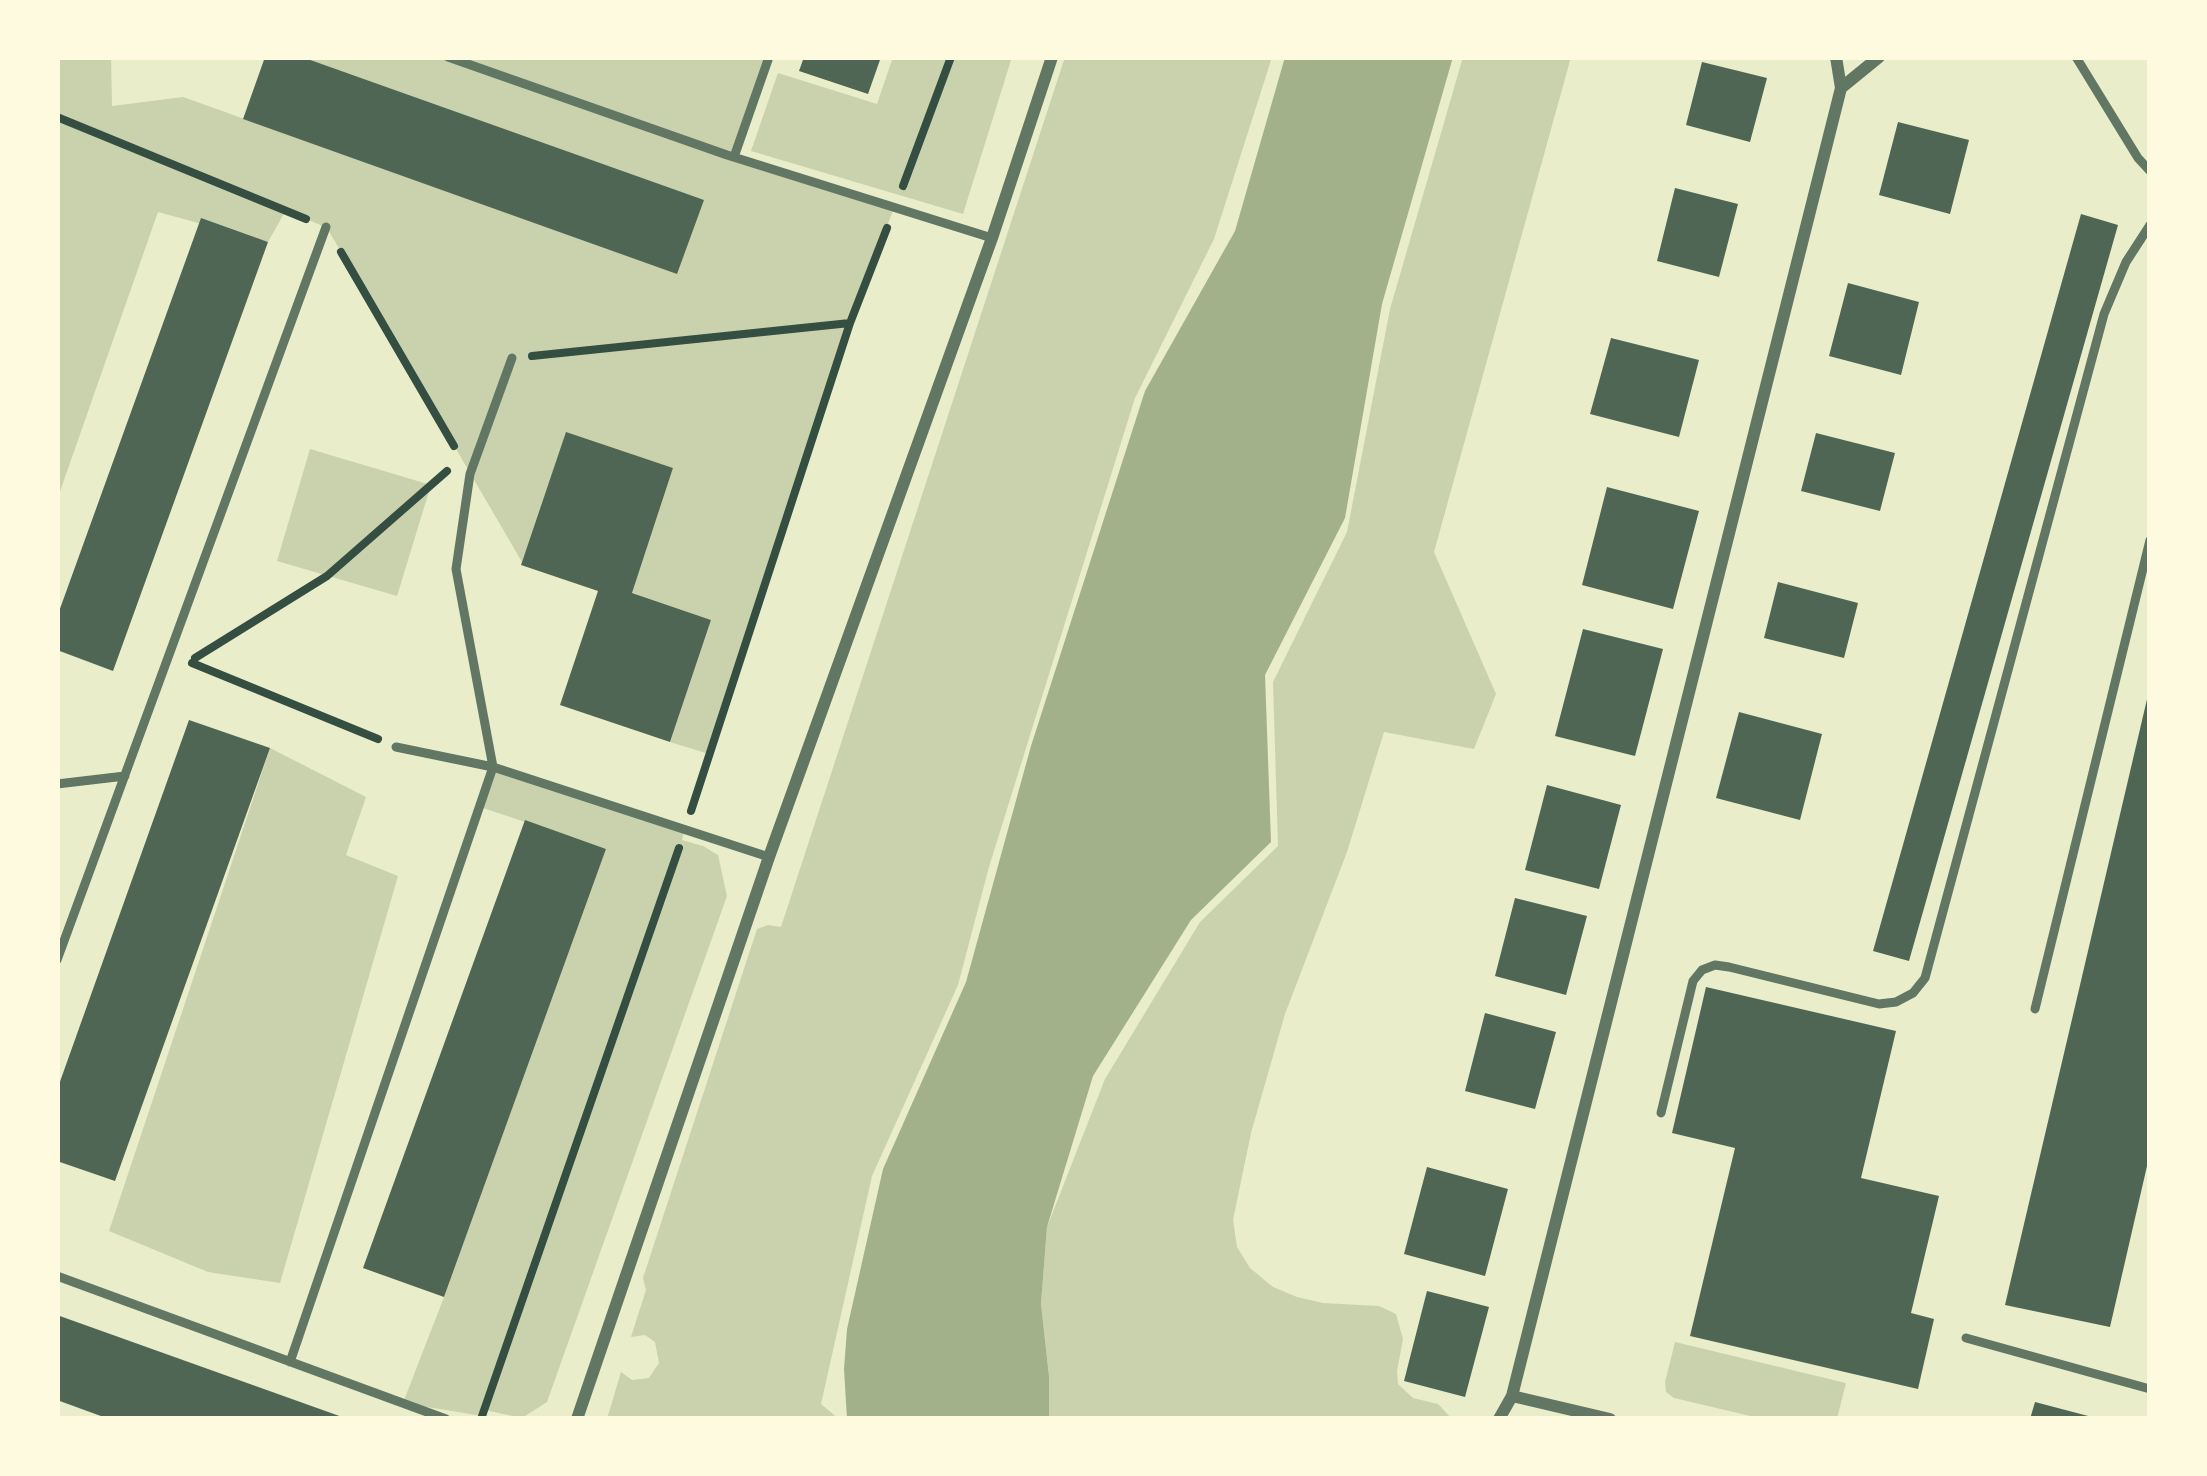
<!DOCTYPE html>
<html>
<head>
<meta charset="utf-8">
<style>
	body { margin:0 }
	#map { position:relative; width:2207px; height:1476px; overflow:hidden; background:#e9edc9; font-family:Barlow,sans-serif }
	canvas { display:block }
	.frame { position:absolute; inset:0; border:60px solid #fefae0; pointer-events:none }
</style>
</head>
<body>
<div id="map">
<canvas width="2207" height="1476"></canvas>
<div class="frame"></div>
</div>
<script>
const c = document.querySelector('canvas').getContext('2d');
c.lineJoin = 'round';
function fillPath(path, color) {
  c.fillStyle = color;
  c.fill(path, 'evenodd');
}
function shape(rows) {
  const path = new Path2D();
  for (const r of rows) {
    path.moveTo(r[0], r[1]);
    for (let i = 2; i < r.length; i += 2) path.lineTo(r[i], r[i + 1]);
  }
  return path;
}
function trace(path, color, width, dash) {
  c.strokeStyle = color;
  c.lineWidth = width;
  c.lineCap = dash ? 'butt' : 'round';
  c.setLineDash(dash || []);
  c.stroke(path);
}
const green = shape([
	[57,57,111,57,112,106,183,97,676,273,703,200,302,57,441,57,517,83,448,57,769,57,734,157,894,208,850,323,709,754,670,742,711,620,632,593,673,468,569,434,522,562,327,228,286,210,268,242,158,212,57,500],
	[893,57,1012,57,963,214,751,151,778,73,877,104],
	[1065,57,1272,57,1214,239,1135,398,989,867,958,985,872,1176,821,1404,839,1419,607,1419,621,1372,632,1380,649,1378,659,1363,655,1342,645,1335,631,1337,646,1290,643,1278,757,929,768,925,781,927],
	[1463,57,1571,57,1434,552,1496,694,1474,749,1384,732,1347,852,1285,1014,1251,1133,1233,1220,1237,1247,1250,1268,1273,1287,1297,1297,1323,1303,1379,1306,1396,1314,1403,1339,1397,1371,1398,1384,1413,1398,1438,1404,1452,1419,1049,1419,1049,1375,1041,1304,1047,1227,1105,1079,1200,922,1278,846,1273,682,1347,532,1390,309],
	[310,449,431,485,397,596,277,561],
	[270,748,366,797,346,855,398,876,280,1283,208,1272,109,1231],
	[493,767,685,828,682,840,703,846,718,855,727,896,547,1402,522,1418,485,1410,482,1416,403,1403,444,1297,606,849,480,807],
	[1675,1342,1846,1383,1837,1419,1763,1419,1674,1398,1666,1392,1665,1382]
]);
const water = shape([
	[1285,57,1453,57,1382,304,1345,518,1265,675,1271,842,1191,920,1093,1076,1047,1227,1041,1304,1049,1376,1049,1419,847,1419,844,1369,847,1329,883,1169,966,982,1031,746,1145,391,1235,231]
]);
const building = shape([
	[265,57,302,57,704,200,677,274,243,119],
	[804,57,881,57,868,94,799,71],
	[1702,62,1767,78,1750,142,1686,125],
	[1898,122,1969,140,1950,214,1879,195],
	[1675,188,1738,204,1719,277,1657,261],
	[2081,214,2118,225,1909,961,1873,951],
	[201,218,268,242,113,671,57,650,57,617],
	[1848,283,1919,302,1901,375,1829,356],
	[1611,338,1699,360,1679,437,1590,414],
	[566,432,673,468,632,593,711,620,670,742,560,705,598,591,521,565],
	[1816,433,1895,453,1880,511,1801,491],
	[1607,487,1699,511,1673,609,1582,585],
	[1778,582,1858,603,1844,658,1764,638],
	[1583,629,1663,649,1635,756,1555,736],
	[2148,695,2150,1153,2110,1327,2005,1305],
	[1739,712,1822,734,1800,820,1716,798],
	[189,720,270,748,115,1181,57,1161,57,1090],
	[1547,785,1621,805,1599,889,1525,870],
	[525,820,606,849,444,1297,363,1268],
	[1515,898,1587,916,1566,995,1495,976],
	[1706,987,1896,1031,1861,1178,1939,1196,1911,1313,1934,1319,1918,1389,1690,1336,1735,1148,1672,1133],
	[1485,1013,1556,1032,1535,1109,1465,1091],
	[1427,1167,1508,1189,1485,1276,1404,1254],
	[1427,1291,1489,1307,1465,1397,1404,1381],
	[57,1315,345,1418,345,1419,109,1419,57,1400],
	[2035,1402,2092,1417,2092,1419,2030,1419]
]);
const path = shape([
	[57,117,306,219],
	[903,186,951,57],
	[341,252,454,446],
	[532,356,850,323],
	[195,658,327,576,447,471],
	[192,663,378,739],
	[691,811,850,323,887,228],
	[481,1419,679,848]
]);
const service = shape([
	[448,57,727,155,992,238],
	[2076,57,2138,158,2150,171],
	[734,157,769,57],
	[396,747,493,767,456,569,470,474,512,358],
	[57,784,125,776],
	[57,960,326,227],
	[2035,1009,2150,540],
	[1661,1113,1693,981,1702,970,1715,965,1729,967,1879,1004,1896,1002,1913,993,1925,978,2104,314,2126,262,2150,225],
	[57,1276,446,1419],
	[1966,1338,2150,1389],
	[290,1362,493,767,769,857]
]);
const minor = shape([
	[1841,88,1879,57],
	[1512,1396,1610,1419],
	[577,1419,769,857,992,238,1052,57],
	[1499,1419,1512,1396,1841,88,1836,57]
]);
fillPath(green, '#cad2ad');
fillPath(water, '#a3b18a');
fillPath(building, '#4f6655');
trace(path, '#344e41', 8);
trace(service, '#617663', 9);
trace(minor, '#617663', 12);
</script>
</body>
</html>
